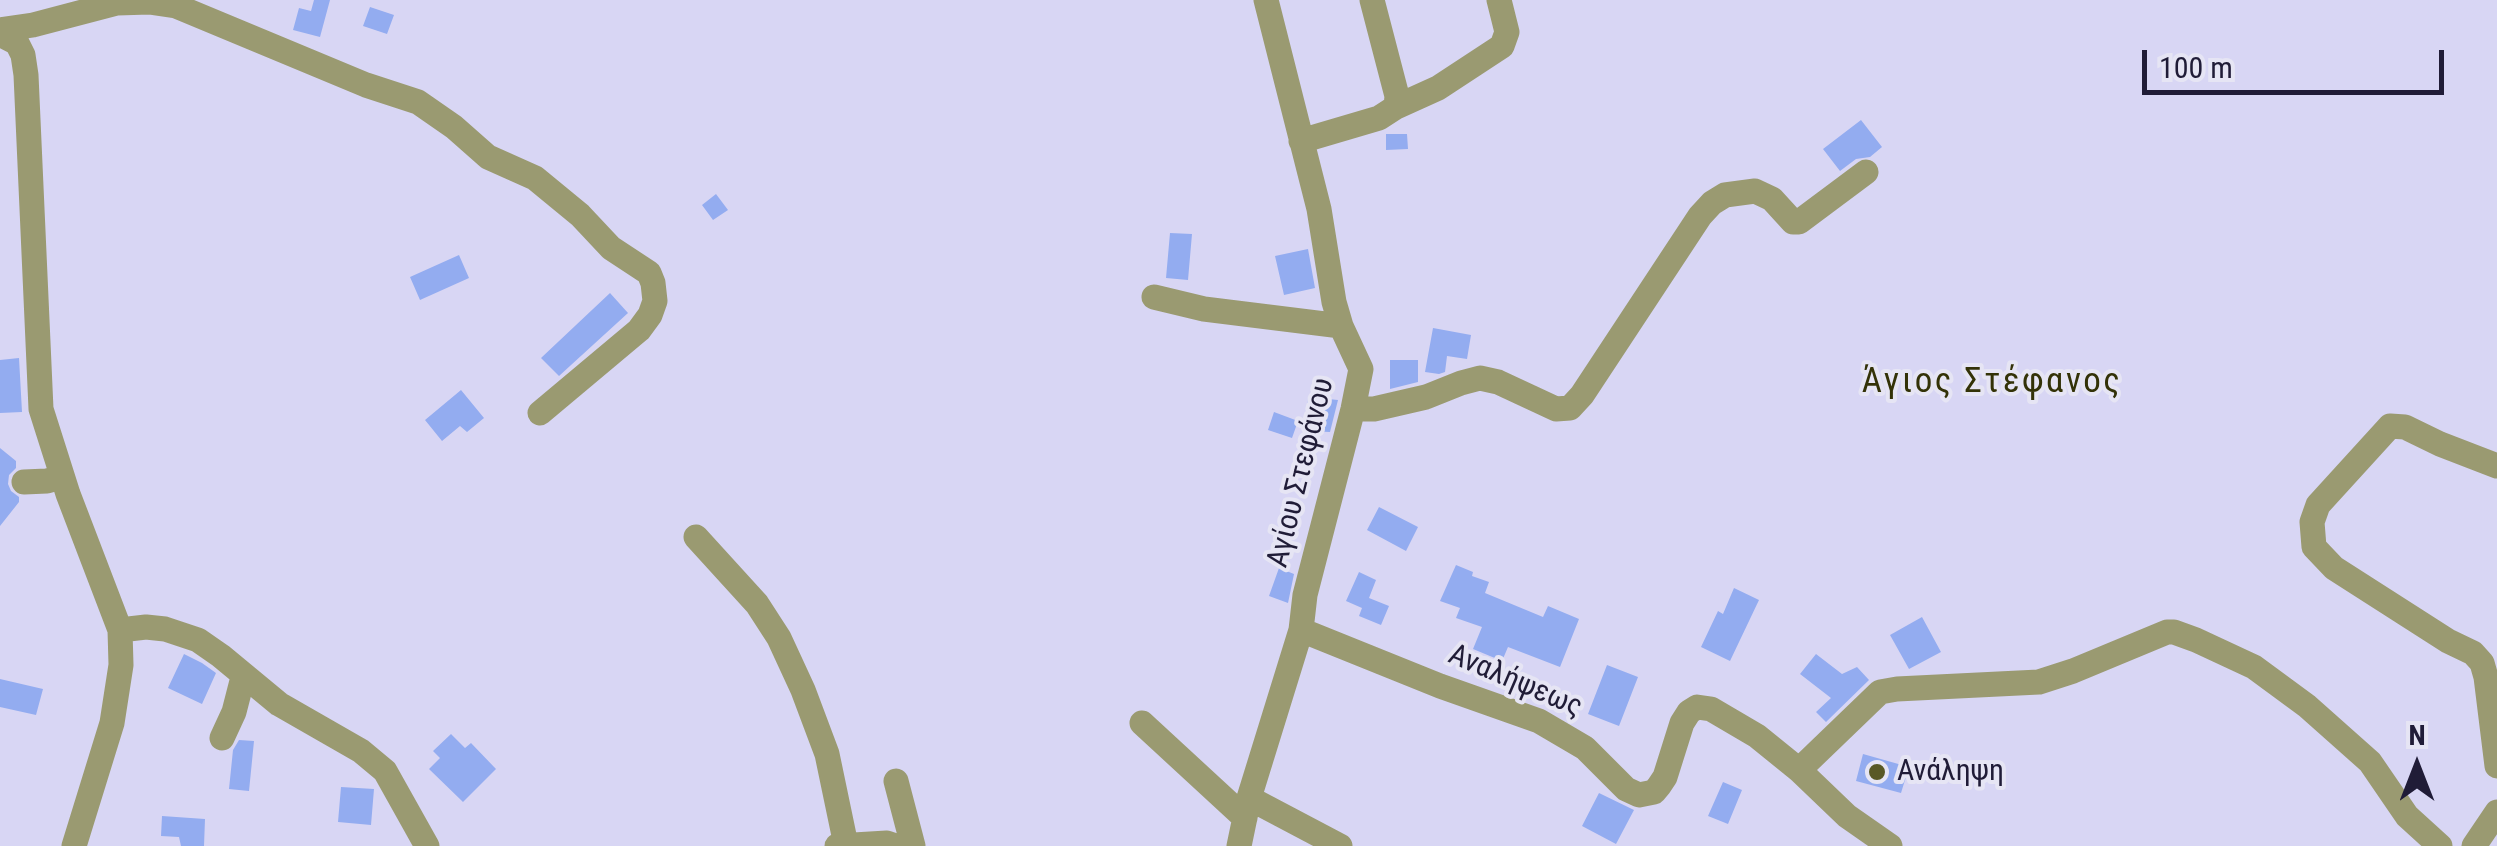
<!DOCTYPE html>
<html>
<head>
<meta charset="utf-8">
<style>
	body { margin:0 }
	#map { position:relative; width:2497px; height:846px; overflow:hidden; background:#d8d6f4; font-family:"Roboto Condensed",sans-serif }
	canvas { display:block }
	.north { position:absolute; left:2367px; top:716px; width:100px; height:100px; -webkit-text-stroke:8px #e6e5f4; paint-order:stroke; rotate:0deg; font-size:28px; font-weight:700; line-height:40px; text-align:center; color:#201c37 }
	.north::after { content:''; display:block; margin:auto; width:35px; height:45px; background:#201c37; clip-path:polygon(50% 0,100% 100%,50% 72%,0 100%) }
	.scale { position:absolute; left:2142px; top:50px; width:302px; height:45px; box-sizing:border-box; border:5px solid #201c37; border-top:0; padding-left:12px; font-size:30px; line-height:35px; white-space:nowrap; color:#201c37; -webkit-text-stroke:8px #e6e5f4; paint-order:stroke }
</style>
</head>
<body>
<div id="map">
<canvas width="2497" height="846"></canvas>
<div class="north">N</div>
<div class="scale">100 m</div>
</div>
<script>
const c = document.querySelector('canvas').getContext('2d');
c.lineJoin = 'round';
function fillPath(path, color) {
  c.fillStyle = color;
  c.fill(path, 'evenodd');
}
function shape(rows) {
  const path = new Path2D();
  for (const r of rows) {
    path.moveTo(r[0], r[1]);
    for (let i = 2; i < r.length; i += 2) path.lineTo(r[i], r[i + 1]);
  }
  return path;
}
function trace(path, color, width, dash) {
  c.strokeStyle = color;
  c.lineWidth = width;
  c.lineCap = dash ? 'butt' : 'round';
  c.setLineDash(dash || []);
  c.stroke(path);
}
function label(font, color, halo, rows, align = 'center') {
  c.font = font + ' "Roboto Condensed",sans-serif';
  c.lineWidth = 8;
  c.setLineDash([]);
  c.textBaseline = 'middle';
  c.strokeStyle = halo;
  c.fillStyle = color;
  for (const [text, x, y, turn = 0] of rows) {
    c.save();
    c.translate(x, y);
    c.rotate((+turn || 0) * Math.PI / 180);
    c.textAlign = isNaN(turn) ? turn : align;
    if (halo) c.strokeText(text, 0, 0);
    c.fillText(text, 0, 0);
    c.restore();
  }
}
const building = shape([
	[314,0,330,0,320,37,293,30,299,8,311,11],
	[370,7,394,15,387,34,363,26],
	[1861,120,1882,147,1870,157,1856,159,1840,171,1823,149],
	[1386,134,1407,134,1408,149,1386,150],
	[716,194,728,210,713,220,702,205],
	[1170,233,1192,234,1188,280,1166,278],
	[1308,249,1315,288,1284,295,1275,256],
	[459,255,469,278,420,300,410,277],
	[610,293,628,313,559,376,541,358],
	[1433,328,1471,335,1467,359,1447,356,1445,372,1439,374,1425,372],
	[19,358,22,412,0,413,0,360],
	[1390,360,1418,360,1418,382,1390,389],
	[461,390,484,418,467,432,460,426,442,441,425,420],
	[1308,397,1338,400,1330,432,1306,431],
	[1274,412,1298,421,1292,438,1268,430],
	[0,448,16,461,16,468,9,475,8,484,11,491,19,497,19,502,0,526],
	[1379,507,1418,527,1406,551,1367,530],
	[1456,565,1473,572,1472,576,1489,582,1485,593,1543,617,1548,606,1579,619,1560,667,1508,647,1502,661,1473,649,1482,627,1456,618,1460,608,1440,601],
	[1279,568,1294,574,1288,603,1269,596],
	[1359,572,1376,580,1369,598,1389,606,1381,625,1359,616,1362,608,1346,601],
	[1734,588,1759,600,1730,661,1701,647,1718,611,1723,614],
	[1922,617,1941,652,1909,669,1890,635],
	[184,654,202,663,216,673,202,704,168,688],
	[1816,654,1842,674,1857,667,1869,680,1826,722,1816,712,1831,698,1800,674],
	[1607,665,1638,677,1619,726,1588,714],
	[0,679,43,689,36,715,0,707],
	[451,734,465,748,471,743,496,769,463,802,429,769,440,758,433,751],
	[239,740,254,741,249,791,229,789,233,750],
	[1863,754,1909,767,1901,793,1856,781],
	[1723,782,1742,790,1728,824,1708,816],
	[341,787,374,789,371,825,338,822],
	[1599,793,1634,810,1616,844,1582,826],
	[162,816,205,819,204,846,181,846,179,837,161,836]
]);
const street = shape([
	[1372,0,1397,96,1396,107],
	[0,30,33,25,117,3,149,2,176,6,366,85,418,102,454,127,488,157,535,178,580,215,611,248,649,273,653,283,655,301,650,315,639,330,540,413],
	[0,34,17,43,23,55,26,75,41,409,68,494,120,630,146,627,165,629,198,640,221,656,279,704,361,751,385,771,427,846],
	[1301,141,1379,118,1396,107,1438,88,1502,46,1507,32,1499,0],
	[1154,297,1204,309,1341,326],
	[1353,409,1374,409,1426,397,1461,383,1480,378,1498,382,1556,409,1570,408,1582,395,1700,216,1712,203,1725,195,1755,191,1772,199,1793,222,1799,222,1866,172],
	[2497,466,2440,444,2405,427,2390,426,2318,505,2312,522,2314,547,2334,568,2448,641,2473,653,2482,663,2486,677,2497,766],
	[24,482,47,481,61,477],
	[696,537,757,604,779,638,803,690,827,754,846,845],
	[1301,630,1440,686,1539,721,1585,748,1626,789,1639,795,1654,792,1659,786,1665,777,1682,723,1689,712,1697,707,1711,709,1757,736,1799,770,1847,816,1890,846],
	[1142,723,1245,818],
	[222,738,234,712,243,677],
	[1799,770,1880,692,1897,689,2039,682,2073,671,2167,632,2174,632,2196,640,2254,667,2307,706,2370,762,2407,816,2440,846],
	[896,781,913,846],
	[1249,798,1340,846],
	[74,846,112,723,121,665,120,630],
	[837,846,887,843,896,846],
	[1239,846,1249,798,1301,630,1305,595,1353,409,1361,369,1341,326,1334,302,1319,209,1266,0],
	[2474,846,2497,812]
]);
const markers = [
	[1877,772,10,"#595925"]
];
const streetNames = [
	["Αγίου Στεφάνου",1302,473,-76],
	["Αναλήψεως",1515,682,23]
];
const poiNames = [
	["Ανάληψη",1897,772]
];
const quarterNames = [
	["Άγιος Στέφανος",1992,383]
];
fillPath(building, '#93acf0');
trace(street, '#9a9a71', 25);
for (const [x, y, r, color] of markers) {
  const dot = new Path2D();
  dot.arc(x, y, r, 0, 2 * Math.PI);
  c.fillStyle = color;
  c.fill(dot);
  trace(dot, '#e6e5f4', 4);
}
label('30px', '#201c37', '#e6e5f4', streetNames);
label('30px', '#201c37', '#e6e5f4', poiNames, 'left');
c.letterSpacing = '2.5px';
label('35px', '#333207', '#e6e5f4', quarterNames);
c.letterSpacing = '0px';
</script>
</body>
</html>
